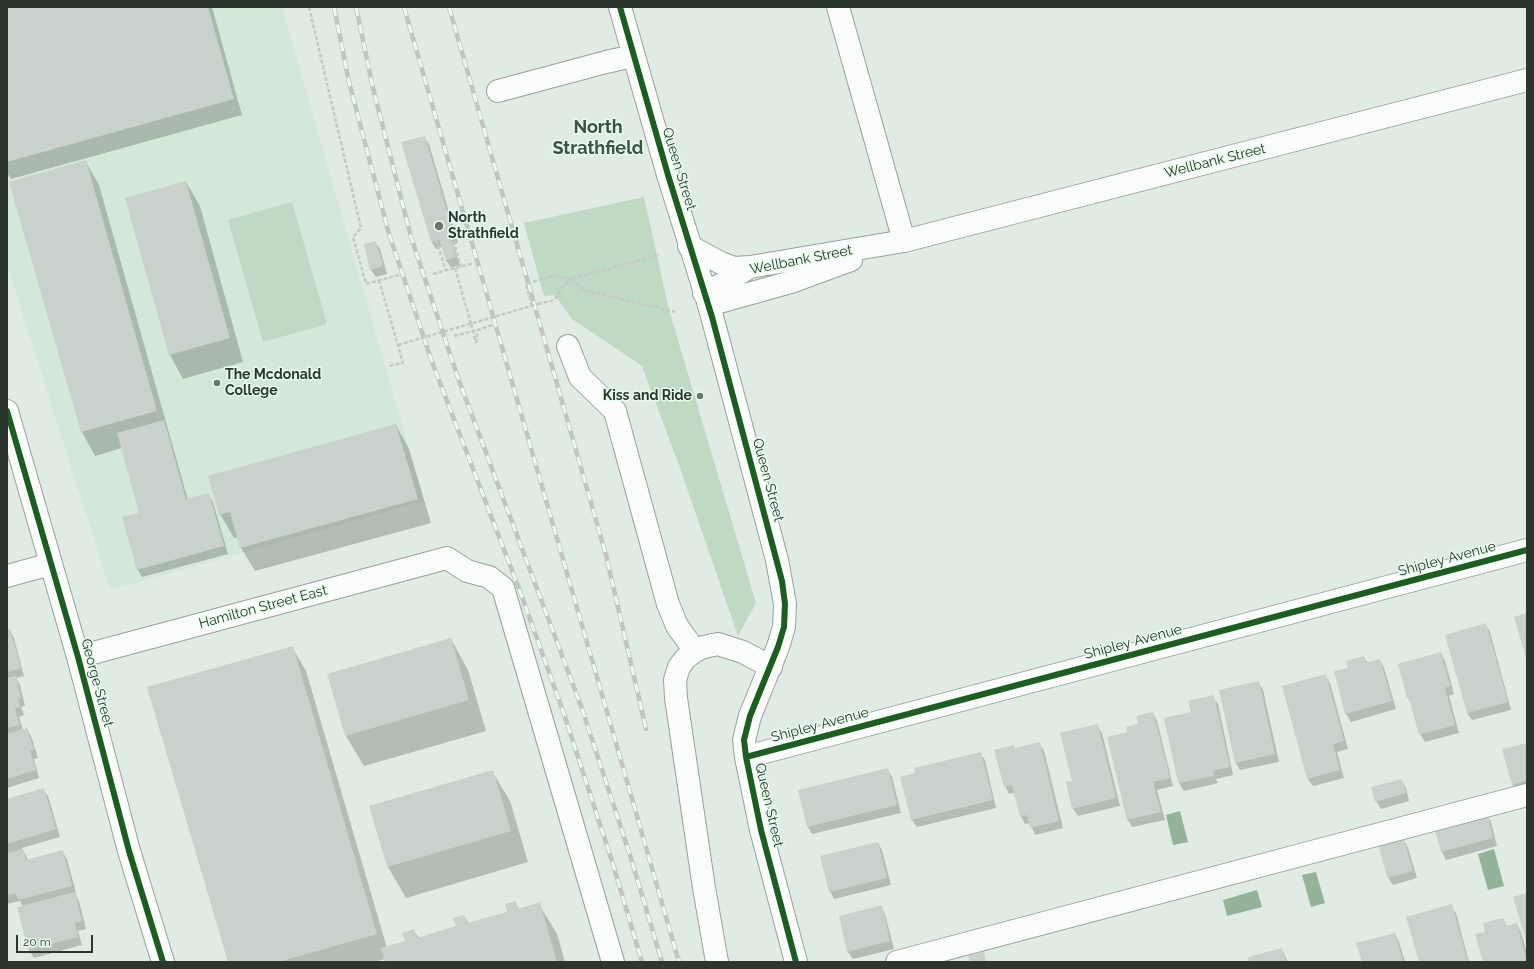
<!DOCTYPE html>
<html>
<head>
<meta charset="utf-8">
<style>
	body { margin:0 }
	#map { position:relative; width:1534px; height:969px; overflow:hidden; background:#e0ebe3; font-family:Raleway,sans-serif }
	canvas { display:block }
	.frame { position:absolute; inset:0; border:8px solid #2d352f; pointer-events:none }
	.scale { position:absolute; left:16px; top:935px; width:77px; height:18px; box-sizing:border-box; border:2px solid #2d352f; border-top:0; padding-left:5px; font-size:12px; line-height:14px; white-space:nowrap; color:#2d352f; -webkit-text-stroke:3px #e8feed; paint-order:stroke }
</style>
</head>
<body>
<div id="map">
<canvas width="1534" height="969"></canvas>
<div class="frame"></div>
<div class="scale">20 m</div>
</div>
<script>
const c = document.querySelector('canvas').getContext('2d');
c.lineJoin = 'round';
function fillPath(path, color) {
  c.fillStyle = color;
  c.fill(path, 'evenodd');
}
function shape(rows) {
  const path = new Path2D();
  for (const r of rows) {
    path.moveTo(r[0], r[1]);
    for (let i = 2; i < r.length; i += 2) path.lineTo(r[i], r[i + 1]);
  }
  return path;
}
function trace(path, color, width, dash) {
  c.strokeStyle = color;
  c.lineWidth = width;
  c.lineCap = dash ? 'butt' : 'round';
  c.setLineDash(dash || []);
  c.stroke(path);
}
function label(font, color, halo, rows, align = 'center') {
  c.font = font + ' Raleway,sans-serif';
  c.lineWidth = 3;
  c.setLineDash([]);
  c.textBaseline = 'middle';
  c.strokeStyle = halo;
  c.fillStyle = color;
  for (const [text, x, y, turn = 0] of rows) {
    c.save();
    c.translate(x, y);
    c.rotate((+turn || 0) * Math.PI / 180);
    c.textAlign = isNaN(turn) ? turn : align;
    if (halo) c.strokeText(text, 0, 0);
    c.fillText(text, 0, 0);
    c.restore();
  }
}
const built = shape([
	[7,7,282,7,424,501,110,590,7,265]
]);
const green = shape([
	[644,197,669,310,756,603,738,636,679,465,642,366,572,319,555,295,544,296,524,223],
	[292,202,327,324,263,342,228,220]
]);
const water = shape([
	[1180,811,1188,842,1173,845,1166,815],
	[1494,849,1504,886,1488,890,1478,854],
	[1316,872,1325,903,1311,907,1302,875],
	[1257,890,1262,907,1227,916,1223,900]
]);
const shadow = shape([
	[7,7,212,7,242,115,11,179,7,173],
	[424,137,429,144,458,243,453,244,460,265,451,268,446,260,442,247,436,249,431,241],
	[86,162,99,185,188,500,208,494,213,502,228,554,142,577,138,570,140,513,122,448,95,456,82,432,10,183],
	[186,182,200,206,243,362,183,379,170,355,126,199],
	[375,242,380,249,387,274,376,277,371,270,365,244],
	[396,425,409,449,431,523,255,571,241,548,238,537,234,538,220,514],
	[1486,625,1490,632,1511,710,1472,720,1467,713],
	[10,630,14,638,24,676,16,678,20,685,25,706,21,707,24,715,19,717,23,730,27,729,31,736,38,758,34,759,39,778,7,788,7,631],
	[451,639,468,670,486,731,364,766,346,736,328,675],
	[292,647,306,671,387,948,406,942,414,931,419,938,457,927,464,916,469,924,508,912,515,902,519,909,539,904,557,934,565,962,386,962,385,959,373,962,229,962],
	[1441,653,1445,661,1454,694,1449,696,1459,733,1425,742,1420,734,1412,706,1408,698,1399,664],
	[1364,657,1368,664,1380,660,1384,668,1396,709,1351,722,1346,714,1335,672,1350,668],
	[1325,676,1330,683,1348,749,1337,752,1344,778,1313,786,1308,779],
	[1258,682,1263,690,1279,762,1240,770,1236,763],
	[1213,697,1218,704,1233,775,1216,779,1218,783,1184,791,1179,783,1165,718,1192,713],
	[1153,713,1157,721,1173,786,1157,790,1165,820,1132,827,1128,820,1128,733],
	[1097,725,1102,733,1120,806,1078,816,1073,809,1073,781],
	[1039,743,1044,751,1063,828,1035,835,1030,823,1025,824,1021,816,1015,793,1009,794,1005,786,1015,749],
	[1527,744,1527,789,1517,792,1512,784],
	[980,753,985,760,996,808,917,827,912,820,902,778],
	[887,769,892,777,901,813,812,834,808,827],
	[492,771,510,801,528,862,406,898,388,867,370,806],
	[1401,780,1406,788,1409,801,1381,809,1376,801],
	[43,789,48,796,60,837,22,848,28,860,62,851,67,859,76,893,75,894,79,901,86,929,78,931,82,945,34,958,29,950,18,908,23,907,20,901,7,904,7,800],
	[1486,814,1491,822,1497,846,1446,860,1442,852,1435,829],
	[1404,840,1408,848,1417,878,1393,885,1388,877],
	[878,843,882,850,891,885,834,899,830,891],
	[1451,906,1456,913,1469,962,1420,962],
	[881,907,885,914,894,949,853,959,848,952],
	[1503,919,1507,927,1517,924,1521,932,1527,953,1527,962,1484,962,1487,933],
	[1395,934,1399,942,1405,962,1363,962],
	[1282,949,1288,962,1250,962]
]);
const building = shape([
	[7,7,208,7,234,99,7,162],
	[425,136,454,235,450,236,456,257,446,260,439,239,431,242,401,142],
	[86,160,157,411,81,432,9,182],
	[186,181,230,338,169,355,125,198],
	[376,241,383,266,370,270,364,244],
	[164,420,186,499,209,493,224,546,137,570,122,517,139,513,117,433],
	[396,424,418,499,240,548,230,512,219,515,208,476],
	[1527,613,1527,661,1514,617],
	[1486,623,1508,702,1467,713,1445,635],
	[7,629,10,629,21,668,7,672],
	[451,638,469,700,345,736,327,674],
	[293,646,377,934,278,962,228,962,147,687],
	[1441,652,1450,686,1445,688,1455,725,1419,735,1409,698,1407,698,1398,664],
	[1364,656,1366,663,1380,659,1392,701,1345,714,1334,671,1348,668,1346,661],
	[1326,674,1344,741,1333,744,1340,770,1307,779,1282,686],
	[16,676,21,698,18,699,20,707,15,709,20,725,7,728,7,678],
	[1259,681,1275,754,1235,763,1219,690],
	[1214,695,1230,767,1213,771,1214,776,1178,783,1164,718,1191,712,1188,701],
	[1153,712,1170,778,1153,782,1161,812,1127,820,1107,737,1127,732,1126,727,1138,724,1136,716],
	[1098,724,1116,798,1072,809,1066,782,1072,781,1060,733],
	[27,728,34,750,30,751,36,770,7,779,7,734],
	[1040,742,1059,821,1030,828,1027,815,1020,817,1012,785,1004,787,994,750,1014,745,1015,748],
	[1527,743,1527,780,1512,785,1502,749],
	[981,752,993,800,911,820,900,777,915,773,914,768],
	[888,768,897,805,807,827,798,790],
	[493,770,511,831,387,867,369,806],
	[1402,779,1406,793,1375,802,1371,787],
	[44,788,56,829,7,844,7,799],
	[1487,813,1493,838,1441,852,1434,828],
	[1404,839,1413,871,1387,878,1379,846],
	[878,842,887,878,829,892,820,856],
	[23,849,26,860,63,850,72,886,18,900,16,893,7,896,7,853],
	[75,892,82,921,75,923,78,937,28,950,17,907],
	[1527,893,1527,944,1513,897],
	[516,901,518,909,540,902,557,962,385,962,381,948,405,941,402,933,414,929,417,938,456,926,453,918,464,915,467,923,507,912,505,904],
	[1452,904,1468,962,1419,962,1406,917],
	[882,905,890,941,847,952,839,916],
	[1503,918,1506,926,1517,923,1527,962,1483,962,1475,934,1485,932,1483,923],
	[1395,933,1403,962,1362,962,1356,943],
	[1282,948,1286,962,1249,962,1248,957],
	[984,952,986,962,970,962,968,956]
]);
const path = shape([
	[309,7,361,228,353,237,366,284,399,275],
	[452,235,461,267],
	[436,240,446,271],
	[455,268,471,324],
	[433,274,474,263],
	[549,277,556,276,570,279,660,255],
	[571,279,583,290,675,312],
	[379,280,403,363,389,366],
	[538,304,554,300,570,279],
	[454,336,478,330],
	[476,343,478,330,492,325]
]);
const minor = shape([
	[838,7,904,241],
	[498,91,606,62,633,56],
	[709,305,777,560,785,604,784,627,778,647,750,716,744,740,746,757,761,830,796,962],
	[568,346,580,377,615,411,668,604,677,626,695,651],
	[7,411,78,657,129,851,163,962],
	[7,576,51,564],
	[78,657,447,558,467,571,489,577,503,588,613,962],
	[746,757,1527,550],
	[717,962,704,888,676,698,675,680,679,667,685,659,695,651,704,647,718,644,743,652,771,667],
	[897,962,1527,795]
]);
const major = shape([
	[620,7,668,175,709,305,791,282,851,260],
	[689,246,721,263,734,268,750,267],
	[704,293,726,282,750,267,904,241,1527,80]
]);
const rail = shape([
	[334,7,349,82,389,234,432,362,521,594,564,714,612,861,642,962],
	[356,7,373,88,411,237,458,378,581,706,630,855,662,962],
	[404,7,679,962],
	[449,7,606,555,646,729]
]);
const pathBridge = shape([
	[532,306,526,284,549,277],
	[471,324,476,343],
	[398,345,538,304]
]);
const cycleway = shape([
	[620,7,668,175,712,317,782,581,785,604,784,627,778,647,750,716,744,740,746,757,761,830,796,962],
	[7,411,78,657,129,851,163,962],
	[746,757,1527,550]
]);
const markers = [
	[439,226,5,"#6c756e"],
	[217,383,4,"#6c756e"],
	[700,396,4,"#6c756e"]
];
const streetNames = [
	["Wellbank Street",1215,161,-14],
	["Queen Street",679,169,73],
	["Wellbank Street",801,260,-11],
	["Queen Street",768,480,75],
	["Shipley Avenue",1447,559,-15],
	["Hamilton Street East",263,607,-15],
	["Shipley Avenue",1133,642,-15],
	["George Street",97,683,75],
	["Shipley Avenue",820,725,-15],
	["Queen Street",769,805,77]
];
const poiNames = [
	["North",448,218],
	["Strathfield",448,234],
	["The Mcdonald",225,375],
	["College",225,391],
	["Kiss and Ride",692,396,"right"]
];
const districtNames = [
	["North",598,128],
	["Strathfield",598,149]
];
fillPath(built, '#d4e8d9');
fillPath(green, '#bfd9c5');
fillPath(water, '#93b39b');
fillPath(shadow, '#0003');
fillPath(building, '#c8d1cb');
trace(minor, '#99a19b', 24);
trace(major, '#99a19b', 24);
trace(path, '#c5c9c6', 2.5, [4, 2]);
trace(minor, '#fafcfb', 22);
trace(major, '#fafcfb', 22);
trace(rail, '#c1c4c2', 4.5);
trace(rail, '#e8feed', 3, [9]);
trace(pathBridge, '#c5c9c6', 2.5, [4, 2]);
trace(cycleway, '#1b5e20', 6);
for (const [x, y, r, color] of markers) {
  const dot = new Path2D();
  dot.arc(x, y, r, 0, 2 * Math.PI);
  c.fillStyle = color;
  c.fill(dot);
  trace(dot, '#e8feed', 1.5);
}
label('14px', '#2d352f', '#e8feed', streetNames);
label('bold 14px', '#2d352f', '#e8feed', poiNames, 'left');
label('bold 18px', '#3f5143', '#e8feed', districtNames);
</script>
</body>
</html>
